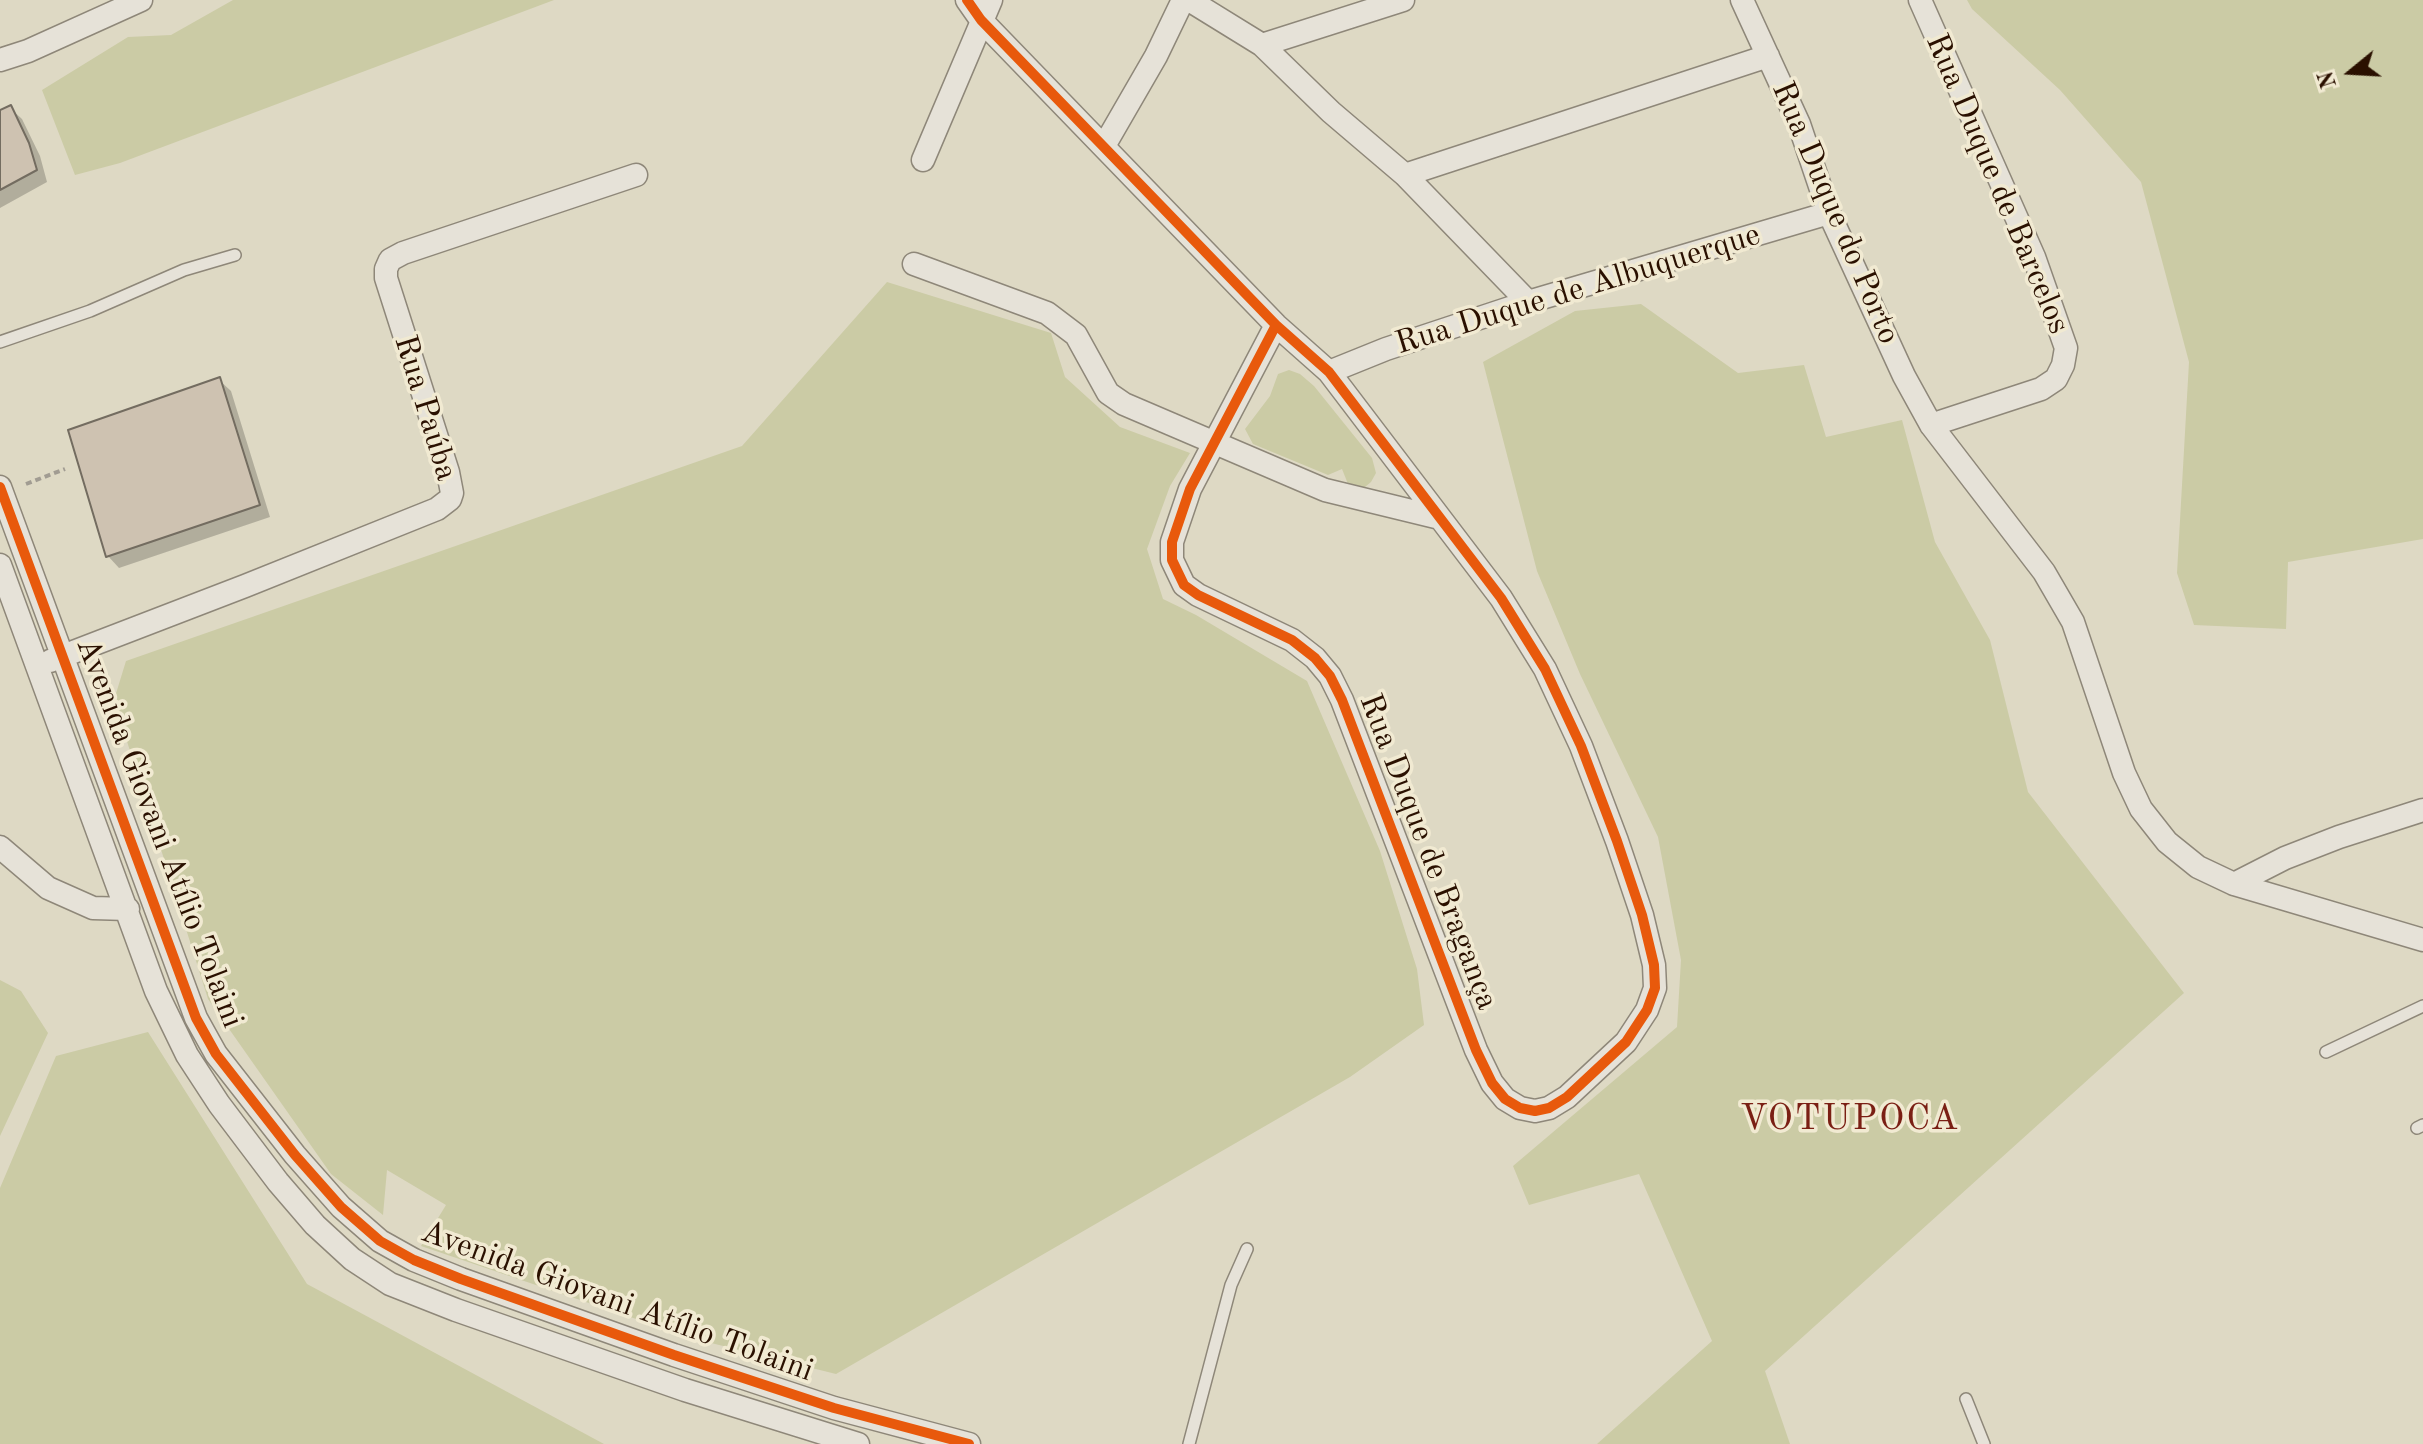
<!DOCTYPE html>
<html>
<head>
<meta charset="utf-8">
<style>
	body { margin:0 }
	#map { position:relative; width:2423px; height:1444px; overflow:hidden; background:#ded9c4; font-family:"Old Standard TT",serif }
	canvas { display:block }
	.north { position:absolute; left:2311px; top:32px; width:80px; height:80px; -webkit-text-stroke:6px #f1ead2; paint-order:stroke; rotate:252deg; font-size:22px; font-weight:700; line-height:32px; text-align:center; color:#2a1000 }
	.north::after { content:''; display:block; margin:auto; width:28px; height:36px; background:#2a1000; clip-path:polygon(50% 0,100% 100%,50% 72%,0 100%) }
</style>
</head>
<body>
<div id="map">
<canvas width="2423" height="1444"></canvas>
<div class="north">N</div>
</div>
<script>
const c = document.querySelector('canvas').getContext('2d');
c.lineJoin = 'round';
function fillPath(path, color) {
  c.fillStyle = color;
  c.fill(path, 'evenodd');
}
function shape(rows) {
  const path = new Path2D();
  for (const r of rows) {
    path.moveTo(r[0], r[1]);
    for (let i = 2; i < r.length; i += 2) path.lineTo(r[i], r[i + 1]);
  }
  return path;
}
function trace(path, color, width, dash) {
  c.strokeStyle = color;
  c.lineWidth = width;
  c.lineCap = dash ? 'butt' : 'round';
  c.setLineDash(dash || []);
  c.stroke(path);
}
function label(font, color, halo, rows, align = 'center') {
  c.font = font + ' "Old Standard TT",serif';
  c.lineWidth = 7;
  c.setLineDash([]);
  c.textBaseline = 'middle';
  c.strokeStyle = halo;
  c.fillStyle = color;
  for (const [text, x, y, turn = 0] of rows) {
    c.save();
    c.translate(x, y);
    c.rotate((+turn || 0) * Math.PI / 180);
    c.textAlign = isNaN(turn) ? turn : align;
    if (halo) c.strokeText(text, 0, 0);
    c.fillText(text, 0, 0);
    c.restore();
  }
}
const green = shape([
	[233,0,554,0,120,163,75,175,42,90,128,37,171,35],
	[1967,0,2423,0,2423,539,2288,562,2286,629,2194,625,2177,573,2189,362,2141,182,2060,90,1972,9],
	[887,282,1051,333,1065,377,1120,427,1190,453,1170,486,1147,549,1163,599,1196,615,1307,681,1380,851,1417,969,1424,1025,1350,1077,836,1374,695,1339,421,1246,446,1205,387,1170,383,1215,331,1174,208,999,114,700,126,661,742,446],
	[1641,304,1738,373,1804,365,1826,437,1902,420,1935,542,1990,640,2028,792,2184,993,1765,1371,1790,1444,1597,1444,1712,1341,1639,1174,1529,1205,1513,1166,1677,1027,1681,960,1658,837,1580,674,1537,571,1483,362,1575,311],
	[1289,370,1300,374,1314,386,1372,458,1376,473,1371,482,1365,487,1356,488,1348,484,1342,469,1328,475,1253,444,1245,429,1270,396,1278,374],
	[0,980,21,991,48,1033,0,1136],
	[148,1032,307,1284,604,1444,0,1444,0,1188,56,1056]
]);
const shadow = shape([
	[10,108,22,119,40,156,47,182,0,208,0,112],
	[219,380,231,391,270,517,119,568,108,556]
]);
const building = shape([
	[11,105,29,143,37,170,0,190,0,110,11,105],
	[220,377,260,505,106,557,68,430,220,377]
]);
const path = shape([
	[26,484,65,469]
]);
const service = shape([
	[0,342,90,311,184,270,235,255],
	[2326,1052,2423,1006],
	[2417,1128,2423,1125],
	[1966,1399,1984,1444],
	[1189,1444,1231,1285,1247,1249]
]);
const minor = shape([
	[967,0,981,20,1276,325,1329,372,1501,598,1545,669,1581,746,1617,841,1642,915,1654,965,1655,988,1647,1010,1626,1042,1567,1097,1549,1108,1535,1111,1520,1108,1505,1099,1492,1083,1476,1050,1342,700,1330,676,1315,658,1292,640,1198,595,1184,585,1172,560,1172,542,1190,489,1276,325],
	[1189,0,1262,45,1331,112,1405,175,1528,302],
	[1742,0,1799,124,1829,213,1904,376,1931,425,2044,572,2073,622,2124,773,2141,809,2167,842,2198,867,2234,884,2423,940],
	[1920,0,2034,257,2066,348,2063,365,2056,379,2041,389,1931,425],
	[1262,45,1403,0],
	[0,60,28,51,141,0],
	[1104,146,1156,56,1183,0],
	[923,160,991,0],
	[1405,175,1768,56],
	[914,264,1047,313,1076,335,1108,393,1124,404,1325,490,1440,518],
	[1329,372,1386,349,1528,302,1829,213],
	[0,487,196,1018,216,1054,295,1155,341,1207,380,1241,414,1260,461,1279,674,1355,834,1408,969,1444],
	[0,565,156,991,187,1055,219,1104,278,1182,315,1225,352,1259,390,1284,456,1310,685,1390,858,1444],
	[50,661,245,586,437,509,450,499,452,493,448,472,386,278,386,269,390,260,403,253,636,175],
	[0,847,48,888,93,908,128,909],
	[2234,884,2285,858,2339,837,2423,810]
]);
const cycleway = shape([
	[967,0,981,20,1276,325,1329,372,1501,598,1545,669,1581,746,1617,841,1642,915,1654,965,1655,988,1647,1010,1626,1042,1567,1097,1549,1108,1535,1111,1520,1108,1505,1099,1492,1083,1476,1050,1342,700,1330,676,1315,658,1292,640,1198,595,1184,585,1172,560,1172,542,1190,489,1276,325],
	[0,487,196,1018,216,1054,295,1155,341,1207,380,1241,414,1260,461,1279,674,1355,834,1408,969,1444]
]);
const streetNames = [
	["Rua Duque de Barcelos",1997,184,67],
	["Rua Duque do Porto",1835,213,67],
	["Rua Duque de Albuquerque",1578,290,-17],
	["Rua Paúba",425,408,73],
	["Avenida Giovani Atílio Tolaini",159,833,69],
	["Rua Duque de Bragança",1428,852,69],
	["Avenida Giovani Atílio Tolaini",617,1302,20]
];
const quarterNames = [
	["VOTUPOCA",1850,1120]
];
fillPath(green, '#cbcba5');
fillPath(shadow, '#0003');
fillPath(building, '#cec2b1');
trace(building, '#736c60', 2);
trace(service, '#8e8779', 14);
trace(minor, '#8e8779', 25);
trace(path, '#a19c92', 4, [6, 4]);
trace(service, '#e6e2d8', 11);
trace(minor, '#e6e2d8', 22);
trace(cycleway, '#e8590c', 10);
label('32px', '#2a1000', '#f1ead2', streetNames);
c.letterSpacing = '2px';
label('36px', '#7a1f14', '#f1ead2', quarterNames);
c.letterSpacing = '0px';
</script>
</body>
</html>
